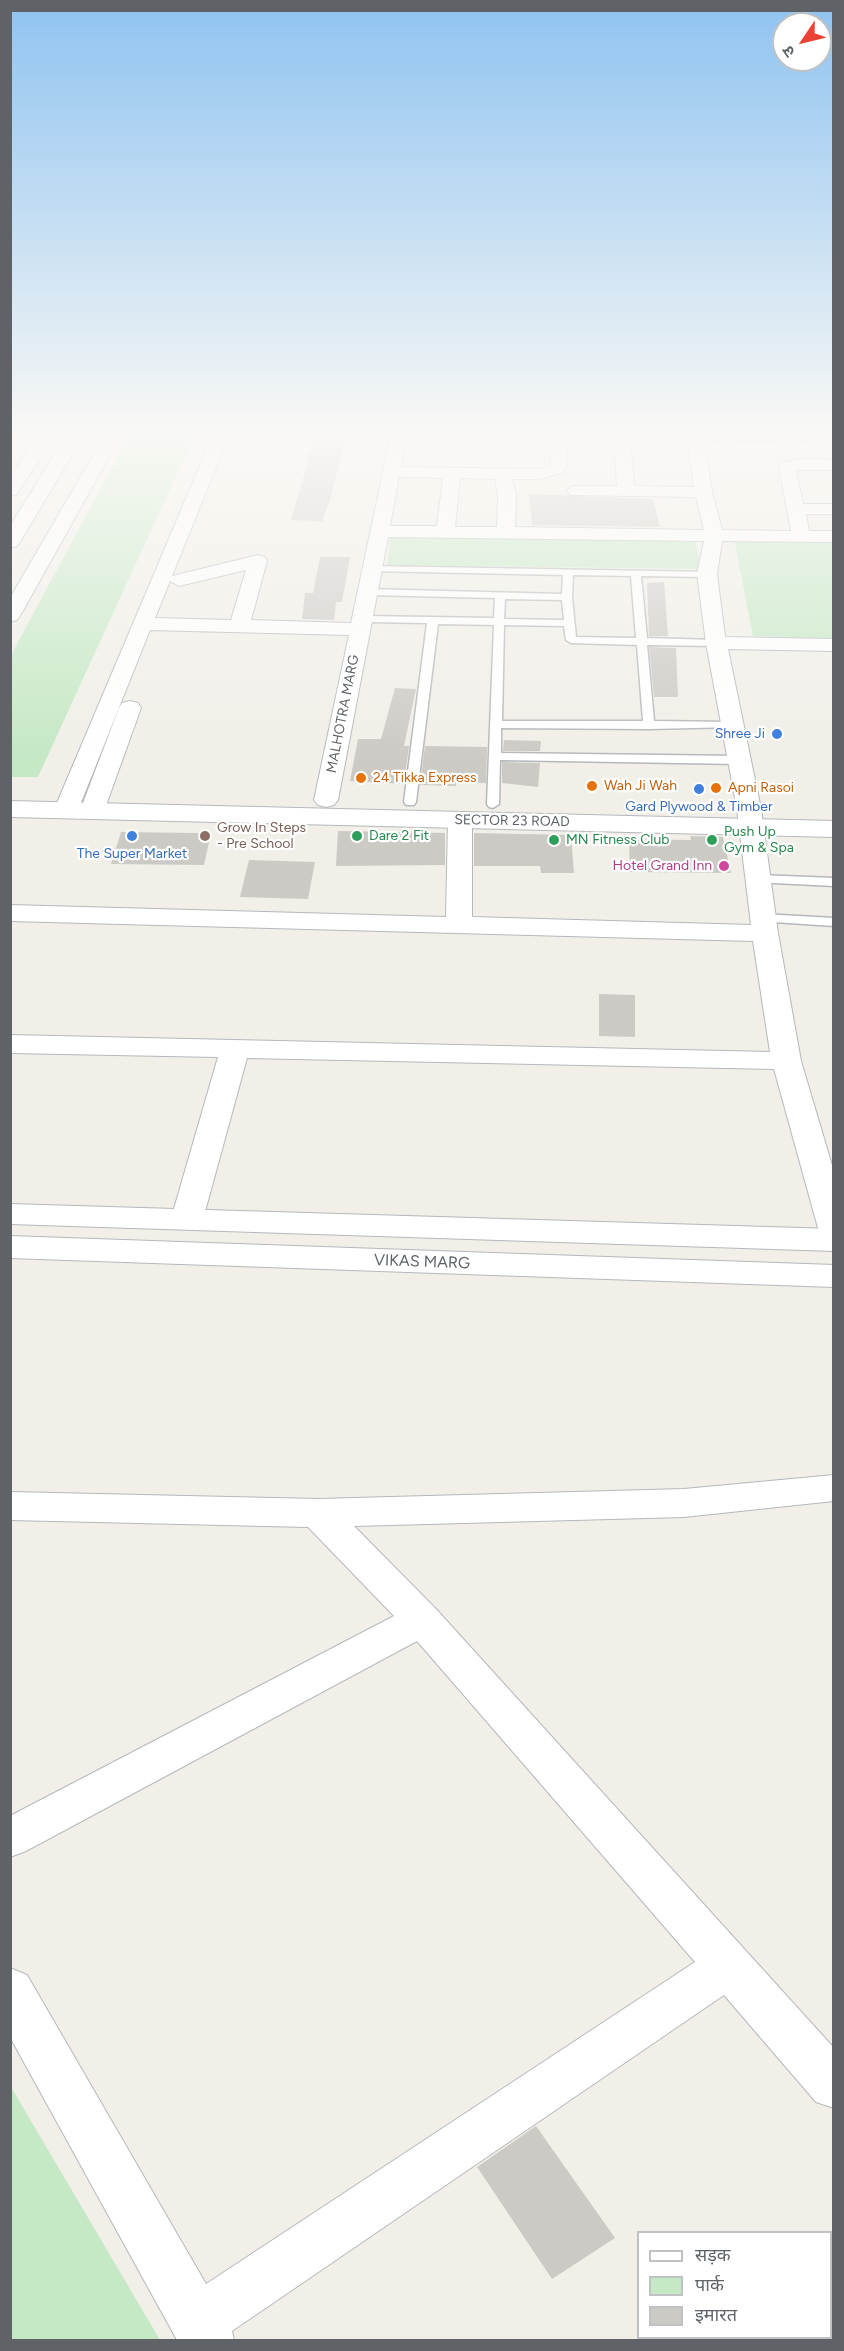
<!DOCTYPE html>
<html>
<head>
<meta charset="utf-8">
<style>
	body { margin:0 }
	#map { position:relative; width:844px; height:2351px; overflow:hidden; background:#f1efe8; font-family:Figtree,"Noto Sans Devanagari",sans-serif }
	canvas { display:block }
	.frame { position:absolute; inset:0; border:12px solid #5f6368; pointer-events:none }
	.legend { position:absolute; left:637px; top:2231px; width:195px; height:108px; box-sizing:border-box; background:#fff; border:2px solid #bfc1c3; margin:0; padding:8px 10px; list-style:none; font-size:18px; color:#5f6368 }
	.legend li { display:flex; align-items:center; gap:12px; height:30px }
	.legend b { width:30px; border:2px solid #bfc1c3 }
	.north { position:absolute; left:772px; top:12px; width:60px; height:60px; box-sizing:border-box; background:#fff; border:2px solid #bfc1c3; border-radius:50%; rotate:235deg; font-size:16px; font-weight:700; line-height:24px; text-align:center; color:#5f6368 }
	.north::after { content:''; display:block; margin:auto; width:21px; height:27px; background:#ea4335; clip-path:polygon(50% 0,100% 100%,50% 72%,0 100%) }
</style>
</head>
<body>
<div id="map">
<canvas width="844" height="2351"></canvas>
<div class="frame"></div>
<ul class="legend">
<li><b style="height:8px;background:#fff"></b>सड़क</li>
<li><b style="height:16px;background:#c5e8c5"></b>पार्क</li>
<li><b style="height:16px;background:#cccac5"></b>इमारत</li>
</ul>
<div class="north">उ</div>
</div>
<script>
const c = document.querySelector('canvas').getContext('2d');
c.lineJoin = 'round';
function fillPath(path, color) {
  c.fillStyle = color;
  c.fill(path, 'evenodd');
}
function shape(rows) {
  const path = new Path2D();
  for (const r of rows) {
    path.moveTo(r[0], r[1]);
    for (let i = 2; i < r.length; i += 2) path.lineTo(r[i], r[i + 1]);
  }
  return path;
}
function trace(path, color, width, dash) {
  c.strokeStyle = color;
  c.lineWidth = width;
  c.lineCap = dash ? 'butt' : 'round';
  c.setLineDash(dash || []);
  c.stroke(path);
}
function label(font, color, halo, rows, align = 'center') {
  c.font = font + ' Figtree,sans-serif';
  c.lineWidth = 4.5;
  c.setLineDash([]);
  c.textBaseline = 'middle';
  c.strokeStyle = halo;
  c.fillStyle = color;
  for (const [text, x, y, turn = 0] of rows) {
    c.save();
    c.translate(x, y);
    c.rotate((+turn || 0) * Math.PI / 180);
    c.textAlign = isNaN(turn) ? turn : align;
    if (halo) c.strokeText(text, 0, 0);
    c.fillText(text, 0, 0);
    c.restore();
  }
}
const green = shape([
	[132,430,197,430,38,777,11,777,11,655],
	[391,535,695,539,701,569,387,565],
	[734,539,833,541,833,638,753,636],
	[11,2087,160,2340,11,2340]
]);
const building = shape([
	[315,437,346,438,330,500,322,521,291,520],
	[529,494,653,499,660,527,532,525],
	[320,557,350,557,342,602,336,602,334,620,302,619,305,593,313,593],
	[664,582,668,636,649,636,647,583],
	[649,647,676,648,678,697,654,697],
	[395,688,416,689,404,746,409,746,404,784,350,781,358,739,381,739],
	[504,740,541,741,540,751,503,751],
	[425,746,487,747,486,783,456,782,456,786,420,785],
	[502,762,540,763,538,787,502,783],
	[338,831,445,833,445,865,336,866],
	[121,832,196,833,211,833,204,865,111,864],
	[474,833,571,835,574,873,541,873,540,866,474,866],
	[690,836,723,837,731,873,630,872,629,839,691,840],
	[249,860,315,862,308,899,240,897],
	[599,994,635,995,635,1037,599,1036],
	[536,2126,615,2238,552,2279,477,2167]
]);
const service = shape([
	[372,566,711,572,711,576,707,577,641,576,647,638,716,640,721,643,716,646,647,645,654,721,733,722,737,723,737,727,649,729,501,728,501,753,739,756,745,760,739,764,500,760,499,804,493,808,489,807,487,804,494,625,438,624,416,802,414,805,406,805,404,802,427,623,364,622,359,619,364,616,494,618,495,598,368,595,363,592,368,589,562,594,563,575,368,571,367,569,372,566],
	[573,575,631,576,636,638,576,637,572,597,573,575],
	[505,599,562,600,564,620,504,619,505,599],
	[504,625,564,626,566,640,571,643,637,645,643,721,502,721,504,625],
	[759,875,834,878,834,886,754,882,752,879,754,876,759,875],
	[763,914,834,918,834,926,758,921,756,918,758,915,763,914]
]);
const minor = shape([
	[108,430,124,430,20,616,17,620,10,622,10,598,108,430],
	[215,430,231,430,172,576,258,555,265,557,267,561,251,620,351,623,392,430,834,432,834,442,704,440,712,492,722,530,791,531,779,467,781,463,800,459,834,460,834,470,796,470,803,504,834,504,834,514,806,514,809,531,834,531,834,542,722,541,717,574,725,637,834,639,834,651,728,649,761,809,778,933,801,1061,834,1172,834,1238,822,1235,818,1228,774,1069,247,1058,203,1219,198,1226,187,1229,176,1226,171,1219,218,1057,10,1053,10,1035,770,1052,753,941,10,921,10,905,446,917,448,820,451,815,460,813,469,815,472,820,472,917,751,925,737,809,706,643,697,574,704,541,388,537,338,800,334,805,326,807,318,805,314,800,349,635,150,630,78,810,74,815,66,817,58,815,54,810,215,430],
	[407,436,552,438,550,466,540,469,401,467,407,436],
	[568,438,614,439,617,486,576,486,570,487,567,491,570,495,696,497,704,530,515,527,516,495,512,479,540,479,564,472,566,468,568,438],
	[630,439,687,440,694,487,634,486,630,439],
	[399,477,443,478,437,526,390,526,399,477],
	[460,478,495,479,498,495,497,527,455,527,460,478],
	[246,570,231,620,155,618,170,581,179,586,246,570],
	[296,430,312,430,306,446,300,448,292,443,296,430],
	[130,701,138,703,141,708,104,811,100,816,92,818,84,816,80,811,119,708,122,703,130,701],
	[834,1475,834,1501,684,1517,354,1526,436,1609,834,2048,834,2108,816,2102,724,1995,232,2331,234,2340,177,2340,10,2037,10,1968,27,1975,206,2284,695,1962,417,1641,26,1851,10,1857,10,1816,394,1616,308,1527,10,1520,10,1492,318,1499,684,1489,834,1475],
	[834,2291,834,2340,777,2340,778,2338,830,2338,830,2292,834,2291]
]);
const tertiary = shape([
	[10,801,834,821,834,837,10,817,10,801],
	[10,1204,834,1229,834,1251,10,1224,10,1204],
	[10,1236,834,1265,834,1287,10,1258,10,1236]
]);
const secondary = shape([
	[42,430,59,430,16,495,10,496,10,477,42,430],
	[70,430,87,430,20,542,17,546,10,548,10,526,70,430]
]);
const markers = [
	[777,734,6,"#3f7fe0"],
	[361,778,6,"#e8710a"],
	[592,786,6,"#e8710a"],
	[716,788,6,"#e8710a"],
	[699,789,6,"#3f7fe0"],
	[132,836,6,"#3f7fe0"],
	[205,836,6,"#8d6e63"],
	[357,836,6,"#2e9e5b"],
	[554,840,6,"#2e9e5b"],
	[712,840,6,"#2e9e5b"],
	[724,866,6,"#d1479c"]
];
const farStreetnames = [
	["MALHOTRA MARG",343,714,-79],
	["SECTOR 23 ROAD",512,821,1]
];
const farShopnames = [
	["Shree Ji",765,734,"right"],
	["Gard Plywood & Timber",699,807],
	["The Super Market",132,854]
];
const farFoodnames = [
	["24 Tikka Express",373,778],
	["Wah Ji Wah",604,786],
	["Apni Rasoi",728,788]
];
const farEducationnames = [
	["Grow In Steps",217,828],
	["- Pre School",217,844]
];
const farLeisurenames = [
	["Push Up",724,832],
	["Gym & Spa",724,848],
	["Dare 2 Fit",369,836],
	["MN Fitness Club",566,840]
];
const farHotelnames = [
	["Hotel Grand Inn",712,866]
];
const streetNames = [
	["VIKAS MARG",422,1262,2]
];
fillPath(green, '#c5e8c5');
fillPath(building, '#cccac5');
trace(service, '#b5b8bc', 3);
trace(minor, '#b5b8bc', 2);
trace(tertiary, '#b5b8bc', 2);
trace(secondary, '#b6babf', 2);
fillPath(service, '#fff');
fillPath(minor, '#fff');
fillPath(tertiary, '#fff');
fillPath(secondary, '#fff');
const sky = c.createLinearGradient(0, 0, 0, 759);
sky.addColorStop(0, '#8fc3f1');
sky.addColorStop(0.57, '#f9f8f5');
sky.addColorStop(1, '#f9f8f500');
c.fillStyle = sky;
c.fillRect(0, 0, 844, 759);
for (const [x, y, r, color] of markers) {
  const dot = new Path2D();
  dot.arc(x, y, r, 0, 2 * Math.PI);
  c.fillStyle = color;
  c.fill(dot);
  trace(dot, '#fff', 2);
}
label('14px', '#5f6368', '#fff', farStreetnames);
label('14px', '#366cbe', '#fff', farShopnames);
label('14px', '#c56008', '#fff', farFoodnames, 'left');
label('14px', '#785e54', '#fff', farEducationnames, 'left');
label('14px', '#27864d', '#fff', farLeisurenames, 'left');
label('14px', '#b23c85', '#fff', farHotelnames, 'right');
label('16px', '#5f6368', '#fff', streetNames);
</script>
</body>
</html>
